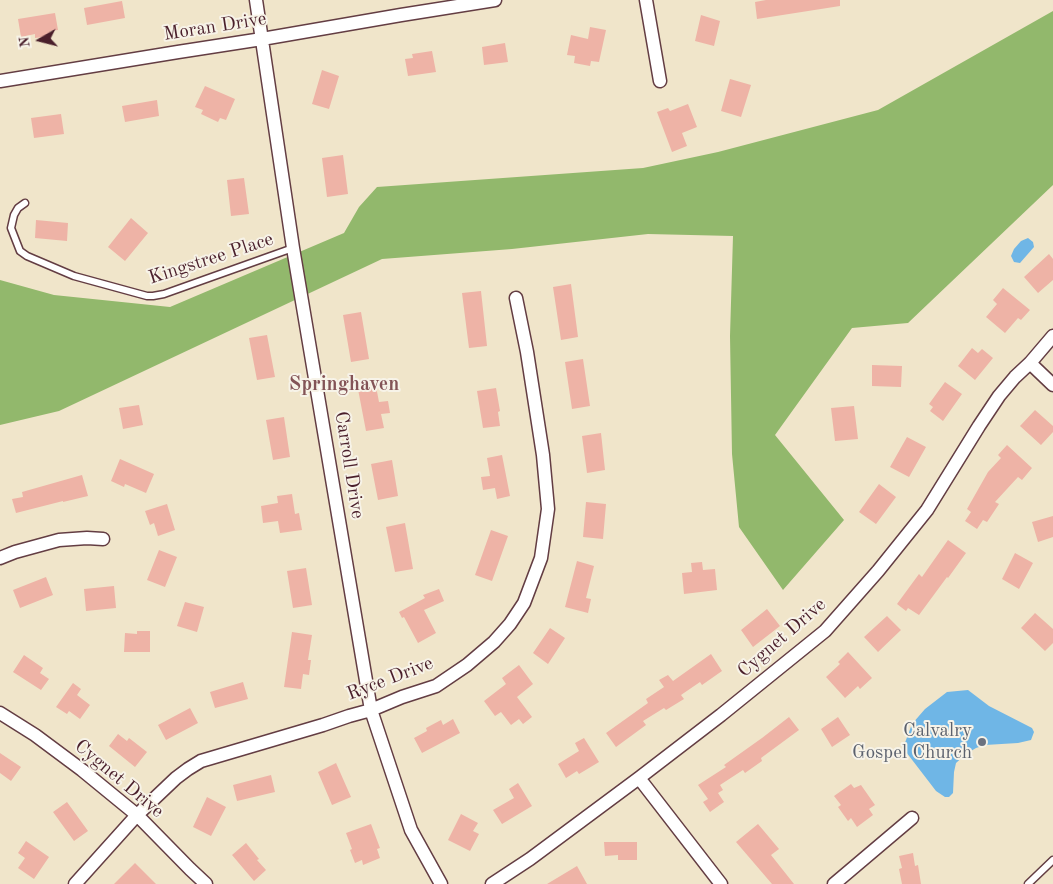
<!DOCTYPE html>
<html>
<head>
<meta charset="utf-8">
<style>
	body { margin:0 }
	#map { position:relative; width:1053px; height:884px; overflow:hidden; background:#f0e5ca; font-family:"Old Standard TT",serif }
	canvas { display:block }
	.north { position:absolute; left:15px; top:15px; width:50px; height:50px; -webkit-text-stroke:4px #f7f3e8; paint-order:stroke; rotate:262deg; font-size:14px; font-weight:700; line-height:20px; text-align:center; color:#4a1f2b }
	.north::after { content:''; display:block; margin:auto; width:18px; height:22px; background:#4a1f2b; clip-path:polygon(50% 0,100% 100%,50% 72%,0 100%) }
</style>
</head>
<body>
<div id="map">
<canvas width="1053" height="884"></canvas>
<div class="north">N</div>
</div>
<script>
const c = document.querySelector('canvas').getContext('2d');
c.lineJoin = 'round';
function fillPath(path, color) {
  c.fillStyle = color;
  c.fill(path, 'evenodd');
}
function shape(rows) {
  const path = new Path2D();
  for (const r of rows) {
    path.moveTo(r[0], r[1]);
    for (let i = 2; i < r.length; i += 2) path.lineTo(r[i], r[i + 1]);
  }
  return path;
}
function trace(path, color, width, dash) {
  c.strokeStyle = color;
  c.lineWidth = width;
  c.lineCap = dash ? 'butt' : 'round';
  c.setLineDash(dash || []);
  c.stroke(path);
}
function label(font, color, halo, rows, align = 'center') {
  c.font = font + ' "Old Standard TT",serif';
  c.lineWidth = 4;
  c.setLineDash([]);
  c.textBaseline = 'middle';
  c.strokeStyle = halo;
  c.fillStyle = color;
  for (const [text, x, y, turn = 0] of rows) {
    c.save();
    c.translate(x, y);
    c.rotate((+turn || 0) * Math.PI / 180);
    c.textAlign = isNaN(turn) ? turn : align;
    if (halo) c.strokeText(text, 0, 0);
    c.fillText(text, 0, 0);
    c.restore();
  }
}
const forest = shape([
	[1053,11,1053,185,908,323,852,328,775,435,844,520,783,590,739,527,732,454,730,336,733,236,648,234,512,249,382,259,59,411,0,425,0,280,54,295,170,307,344,233,359,207,377,187,643,168,718,152,878,110]
]);
const water = shape([
	[1028,238,1033,242,1034,247,1020,263,1014,262,1011,256,1014,249,1021,241],
	[968,690,989,706,1032,728,1034,732,1031,740,1018,743,985,745,976,748,966,754,956,763,954,772,953,793,949,797,945,797,936,791,903,748,912,724,925,709,947,692]
]);
const building = shape([
	[766,0,840,0,840,6,757,19,755,2],
	[122,1,125,18,87,25,84,8],
	[55,13,58,30,50,31,51,36,35,38,35,34,21,37,18,19],
	[701,15,720,21,714,46,695,41],
	[590,27,606,30,599,62,591,61,590,66,574,63,575,56,567,55,571,35,588,39],
	[505,43,508,62,484,65,482,47],
	[432,51,436,72,408,76,405,59,413,58,412,54],
	[322,70,339,76,329,109,312,104],
	[730,79,751,85,741,117,721,111],
	[205,86,235,99,226,120,220,118,218,122,201,114,203,110,195,107],
	[157,100,159,116,125,122,122,106],
	[688,104,697,127,682,133,687,146,672,152,657,112,668,108,670,111],
	[61,114,64,134,34,138,31,118],
	[343,155,348,194,327,197,322,158],
	[244,178,249,214,231,216,227,180],
	[131,218,148,233,125,261,108,247],
	[36,220,68,223,67,241,35,238],
	[1049,254,1053,259,1053,280,1038,293,1024,277],
	[571,284,578,337,561,340,553,287],
	[1003,288,1030,310,1021,320,1018,318,1005,333,986,317,997,304,993,300],
	[481,291,487,346,469,348,462,293],
	[361,312,369,359,351,362,343,315],
	[267,335,275,377,257,380,249,338],
	[972,348,978,353,982,349,993,358,975,380,958,366],
	[583,359,590,406,572,409,565,362],
	[872,365,902,366,901,387,872,386],
	[375,381,379,402,388,401,390,413,381,414,384,428,366,431,357,384],
	[945,382,962,394,943,421,930,411,933,407,929,404],
	[496,388,500,411,498,412,500,426,483,428,477,391],
	[139,405,143,425,123,429,119,408],
	[854,406,858,439,835,441,831,408],
	[1035,410,1053,426,1053,432,1041,445,1020,426],
	[284,417,290,457,273,460,266,420],
	[601,433,605,470,587,473,582,436],
	[907,437,926,447,909,477,890,467],
	[1007,445,1032,468,1022,480,1018,477,995,502,999,504,987,522,983,520,977,529,965,521,971,512,967,509,988,472,1001,458,998,455],
	[502,455,510,496,497,499,495,488,483,490,481,477,490,476,487,458],
	[120,459,154,474,146,493,125,484,124,487,111,481],
	[392,460,398,496,378,500,371,464],
	[82,475,88,496,63,502,63,501,16,513,12,499,23,497,22,492],
	[879,484,896,497,876,524,859,512],
	[292,494,295,514,299,513,302,530,280,533,278,521,263,523,261,506,278,503,277,496],
	[586,502,606,504,603,539,583,537],
	[167,504,175,530,158,536,154,523,150,525,145,511],
	[1053,516,1053,537,1038,542,1032,522],
	[405,523,413,569,395,572,386,527],
	[491,530,508,536,492,581,475,575],
	[948,540,966,553,948,578,947,577,919,615,908,608,906,611,897,604,919,574,922,577],
	[159,550,177,557,165,587,147,580],
	[1015,553,1033,563,1019,589,1002,579],
	[577,561,594,566,586,598,591,599,588,613,565,607],
	[702,562,703,570,715,569,717,590,684,594,682,573,692,572,691,563],
	[306,568,312,605,293,608,287,571],
	[46,577,53,595,20,608,13,590],
	[114,586,116,608,86,611,84,589],
	[439,589,444,601,424,610,436,633,418,643,404,617,402,618,399,612,425,598,423,595],
	[185,602,204,607,197,632,177,626],
	[767,609,780,626,753,647,741,630],
	[1035,613,1053,629,1053,643,1045,651,1021,628],
	[887,616,901,630,878,652,864,637],
	[550,628,565,638,548,664,533,653],
	[137,631,150,631,150,652,124,652,125,633,137,634],
	[292,632,312,635,308,660,311,660,309,675,303,674,301,689,284,687],
	[848,652,872,678,860,689,858,686,845,698,826,677,840,664,838,662],
	[711,654,722,671,702,685,700,682,681,695,684,699,666,710,664,708,643,721,646,725,616,747,606,733,648,703,646,699,664,687,659,680,668,675,673,681],
	[24,655,43,668,40,673,49,679,41,690,13,672],
	[519,665,533,684,517,697,532,717,523,724,519,719,511,725,501,712,495,716,484,701,506,684,502,678],
	[243,682,248,699,215,708,210,692],
	[73,683,81,689,77,695,90,705,80,719,69,711,67,714,56,707],
	[190,708,198,723,166,740,158,725],
	[789,717,799,730,761,758,762,761,745,773,743,770,720,785,723,790,718,793,724,802,710,812,703,802,708,799,698,785,726,767,724,765,762,738],
	[838,717,850,735,832,747,821,729],
	[453,719,460,733,422,753,414,738,427,731,426,728,441,720,443,725],
	[118,734,127,741,129,738,147,752,135,767,109,746],
	[584,738,599,762,579,774,577,771,566,778,558,764,579,751,575,743],
	[0,753,21,767,11,781,0,773],
	[336,763,351,797,332,805,318,772],
	[271,775,275,792,237,801,233,785],
	[518,783,532,806,502,824,493,810,514,798,509,789],
	[851,784,854,788,861,785,875,805,869,809,873,815,857,827,851,818,848,821,838,807,841,805,834,796],
	[207,797,226,807,211,836,193,827],
	[67,802,88,831,74,841,53,812],
	[461,814,478,823,473,831,479,834,470,851,448,840],
	[371,824,380,848,377,849,380,858,363,865,362,860,355,863,350,850,352,849,346,833],
	[758,824,779,849,771,855,794,884,772,884,736,842],
	[26,841,49,857,34,879,18,868,25,858,18,853],
	[604,842,637,842,637,860,618,860,618,855,605,856],
	[246,843,259,859,257,860,266,870,254,881,232,855],
	[913,853,915,866,918,865,921,884,902,884,899,869,902,868,899,856],
	[135,863,156,884,114,884],
	[577,866,587,884,547,884]
]);
const service = shape([
	[25,203,18,208,14,215,11,228,20,251,27,256,74,276,147,296,153,296,164,294,293,248],
	[1028,884,1053,860]
]);
const minor = shape([
	[256,0,293,248,371,710,411,830,441,884],
	[646,0,660,81],
	[0,81,178,52,262,39,401,15,495,0],
	[1030,363,1053,385],
	[0,558,15,552,59,540,87,538,103,539],
	[0,713,35,735,82,770,137,815,190,869,206,884],
	[639,778,721,884],
	[75,884,137,815,176,778,188,769,201,761,323,725,349,716,371,710,402,697,436,686,467,665,494,642,510,624,524,603,541,558,548,509,543,455,527,352,516,298],
	[492,884,530,859,639,778,721,715,825,631,878,571,927,510,979,426,999,396,1015,377,1030,363,1053,336],
	[834,884,912,818]
]);
const markers = [
	[982,742,5,"#6b7280"]
];
const streetNames = [
	["Moran Drive",215,27,-9],
	["Kingstree Place",211,259,-18],
	["Carroll Drive",349,465,81],
	["Cygnet Drive",782,638,-41],
	["Ryce Drive",390,679,-21],
	["Cygnet Drive",119,779,40]
];
const worshipNames = [
	["Calvalry",972,731],
	["Gospel Church",972,753]
];
const neighbourhoodNames = [
	["Springhaven",344,385]
];
fillPath(forest, '#92b86c');
fillPath(water, '#6fb6e6');
fillPath(building, '#eeb3a6');
trace(service, '#633d43', 9);
trace(minor, '#633d43', 15);
trace(service, '#fff', 6);
trace(minor, '#fff', 12);
for (const [x, y, r, color] of markers) {
  const dot = new Path2D();
  dot.arc(x, y, r, 0, 2 * Math.PI);
  c.fillStyle = color;
  c.fill(dot);
  trace(dot, '#f7f3e8', 2);
}
label('19px', '#4a1f2b', '#f7f3e8', streetNames);
label('19px', '#5b616d', '#f7f3e8', worshipNames, 'right');
label('bold 20px', '#835356', '#f7f3e8', neighbourhoodNames);
</script>
</body>
</html>
